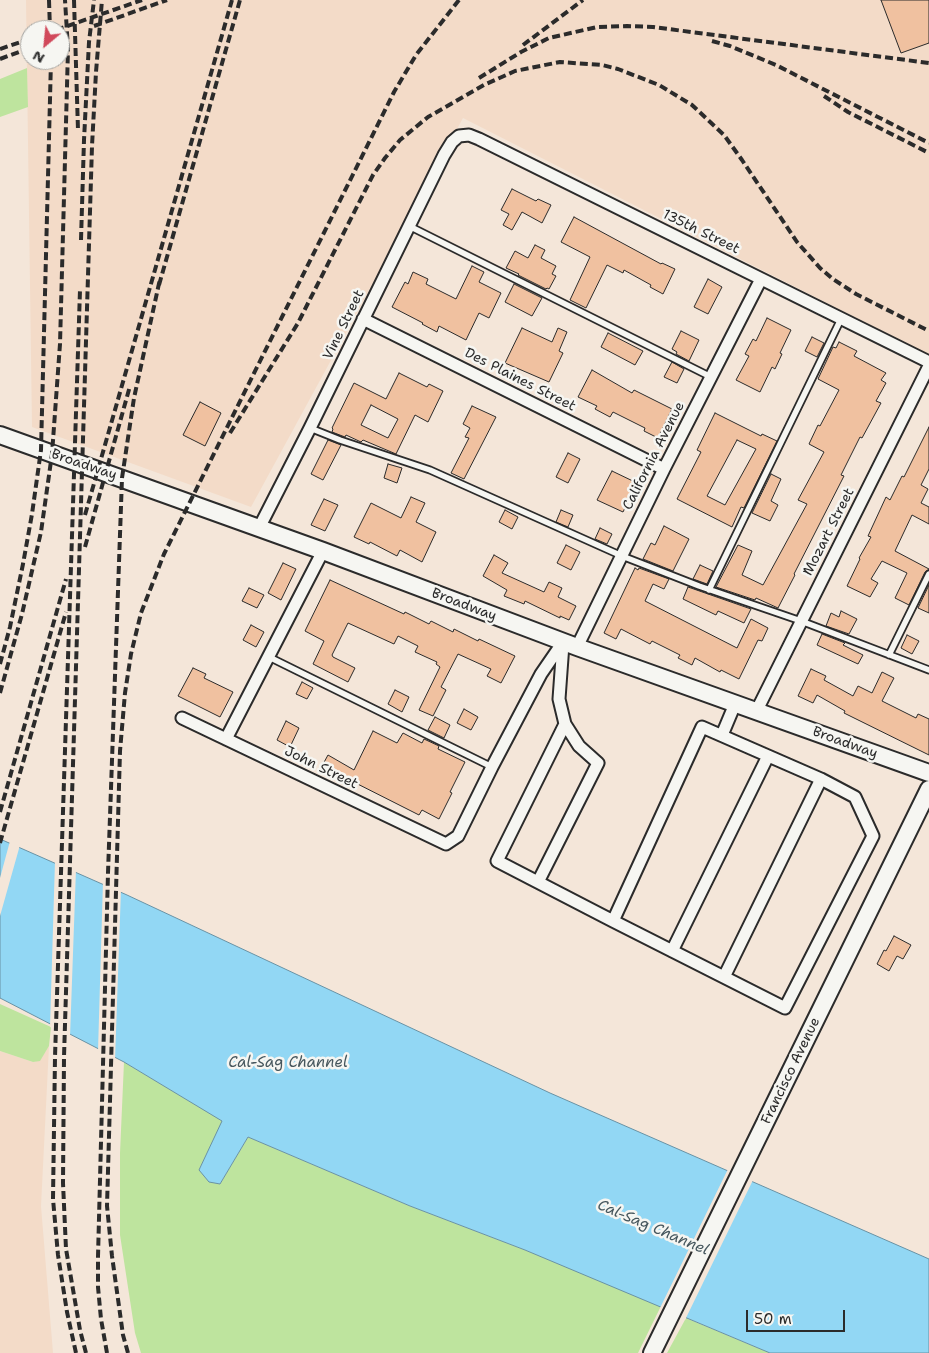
<!DOCTYPE html>
<html>
<head>
<meta charset="utf-8">
<style>
	body { margin:0 }
	#map { position:relative; width:929px; height:1353px; overflow:hidden; background:#f4e6d9; font-family:"Shantell Sans",sans-serif }
	canvas { display:block }
	.north { position:absolute; left:20px; top:20px; width:50px; height:50px; box-sizing:border-box; background:#f6f6f2; border:1px solid #a5a5a2; border-radius:50%; rotate:208deg; font-size:14px; font-weight:700; line-height:20px; text-align:center; color:#2b2b2b }
	.north::after { content:''; display:block; margin:auto; width:18px; height:22px; background:#d1495b; clip-path:polygon(50% 0,100% 100%,50% 72%,0 100%) }
	.scale { position:absolute; left:746px; top:1310px; width:99px; height:22px; box-sizing:border-box; border:2px solid #2b2b2b; border-top:0; padding-left:6px; font-size:15px; line-height:18px; white-space:nowrap; color:#2b2b2b; -webkit-text-stroke:4px #f6f6f2; paint-order:stroke }
</style>
</head>
<body>
<div id="map">
<canvas width="929" height="1353"></canvas>
<div class="north">N</div>
<div class="scale">50 m</div>
</div>
<script>
const c = document.querySelector('canvas').getContext('2d');
c.lineJoin = 'round';
function fillPath(path, color) {
  c.fillStyle = color;
  c.fill(path, 'evenodd');
}
function shape(rows) {
  const path = new Path2D();
  for (const r of rows) {
    path.moveTo(r[0], r[1]);
    for (let i = 2; i < r.length; i += 2) path.lineTo(r[i], r[i + 1]);
  }
  return path;
}
function trace(path, color, width, dash) {
  c.strokeStyle = color;
  c.lineWidth = width;
  c.lineCap = dash ? 'butt' : 'round';
  c.setLineDash(dash || []);
  c.stroke(path);
}
function label(font, color, halo, rows, align = 'center') {
  c.font = font + ' "Shantell Sans",sans-serif';
  c.lineWidth = 5;
  c.setLineDash([]);
  c.textBaseline = 'middle';
  c.strokeStyle = halo;
  c.fillStyle = color;
  for (const [text, x, y, turn = 0] of rows) {
    c.save();
    c.translate(x, y);
    c.rotate((+turn || 0) * Math.PI / 180);
    c.textAlign = isNaN(turn) ? turn : align;
    if (halo) c.strokeText(text, 0, 0);
    c.fillText(text, 0, 0);
    c.restore();
  }
}
const built = shape([
	[26,0,929,0,929,355,463,118,251,507,32,427],
	[30,30,60,30,60,60,30,60],
	[49,1046,41,1206,53,1353,0,1353,0,1051,33,1062,40,1060]
]);
const green = shape([
	[27,68,28,107,0,117,0,79],
	[0,1004,51,1027,49,1046,40,1061,33,1062,0,1051],
	[124,1062,223,1121,199,1170,220,1184,248,1137,410,1206,525,1250,661,1306,638,1353,141,1353,135,1333,120,1235,120,1153],
	[686,1318,770,1353,667,1353]
]);
const water = shape([
	[0,839,127,895,550,1093,929,1259,929,1353,770,1353,525,1250,410,1206,248,1137,220,1184,209,1182,199,1170,222,1121,124,1062,0,998,0,839]
]);
const pier = shape([
	[10,841,20,845,0,916,0,878],
	[55,861,76,869,70,1037,50,1027],
	[103,881,121,889,115,1060,98,1051],
	[728,1169,753,1180,685,1320,660,1308]
]);
const building = shape([
	[881,0,929,0,929,43,901,53,881,0],
	[512,189,536,201,538,199,551,205,542,223,522,212,512,230,503,225,509,214,501,210,512,189],
	[574,217,661,264,662,263,675,269,663,294,650,287,651,285,624,270,623,273,607,265,586,308,570,300,590,257,561,242,574,217],
	[535,245,545,250,541,258,556,266,552,274,556,276,549,289,547,288,546,289,518,275,519,274,506,268,515,251,528,258,535,245],
	[472,266,484,272,479,282,501,293,489,318,479,313,466,340,439,326,437,332,422,324,423,323,392,307,405,282,408,284,413,272,428,279,426,284,456,299,472,266],
	[708,279,722,287,708,314,694,307,708,279],
	[514,284,542,298,532,316,505,302,514,284],
	[767,318,791,330,780,353,782,354,775,369,772,367,760,392,736,380,749,356,745,354,753,339,756,341,767,318],
	[522,328,552,342,558,328,567,332,559,351,563,353,549,382,505,363,522,328],
	[681,331,699,340,689,361,676,354,677,352,672,349,681,331],
	[608,333,643,351,635,365,601,347,608,333],
	[812,337,824,343,817,357,805,351,812,337],
	[839,342,857,351,854,356,886,373,881,380,886,383,876,401,881,403,862,438,860,437,841,475,844,476,794,574,795,575,778,608,756,598,755,600,716,587,738,545,752,551,742,575,763,585,807,504,798,500,824,452,809,444,818,425,820,426,839,390,818,379,833,347,836,348,839,342],
	[672,362,684,369,677,383,664,377,672,362],
	[592,370,632,393,634,390,672,409,658,438,644,431,645,428,613,412,610,417,595,409,597,406,578,397,592,370],
	[399,373,427,387,429,384,443,391,428,422,415,415,396,454,363,440,361,442,346,435,345,437,332,432,333,429,332,428,354,383,386,399,399,373],
	[371,405,398,419,388,438,361,425,371,405],
	[200,402,221,413,205,446,183,435,200,402],
	[472,406,496,417,464,479,451,473,469,438,465,437,470,428,463,424,472,406],
	[715,413,761,436,762,434,777,441,744,508,741,507,732,527,677,499,701,452,697,450,715,413],
	[737,440,756,449,725,505,707,496,737,440],
	[929,427,929,469,921,485,928,489,921,503,929,507,929,524,912,515,895,551,929,569,925,572,909,605,895,598,907,573,882,561,871,579,878,583,870,597,847,586,860,559,859,558,871,537,868,536,886,497,890,500,902,476,904,477,929,427],
	[328,440,341,445,323,480,311,474,328,440],
	[568,453,580,459,568,483,556,477,568,453],
	[388,464,402,468,397,483,384,478,388,464],
	[612,471,637,483,623,512,597,500,612,471],
	[771,474,781,479,771,501,778,505,770,521,752,513,771,474],
	[411,497,425,503,416,522,436,532,422,562,400,550,397,556,370,542,369,544,354,537,371,503,401,518,411,497],
	[324,499,338,505,325,531,311,525,324,499],
	[505,510,518,517,512,529,499,522,505,510],
	[561,510,573,515,568,527,556,522,561,510],
	[664,526,689,539,673,571,643,559,651,543,655,545,664,526],
	[600,528,612,534,607,544,595,539,600,528],
	[566,545,580,552,571,570,557,563,566,545],
	[494,555,508,563,502,573,544,592,549,582,562,588,558,597,576,606,569,620,560,616,560,618,525,601,524,604,504,596,507,590,483,576,494,555],
	[283,563,296,569,281,600,268,593,283,563],
	[700,565,713,571,707,584,693,579,700,565],
	[635,568,638,570,639,568,669,579,664,589,653,584,645,601,737,648,751,619,768,628,762,641,758,640,739,679,721,670,720,672,695,658,692,665,678,658,680,655,652,641,650,644,621,629,616,639,604,633,635,568],
	[330,580,404,614,405,612,429,624,431,621,453,632,454,629,478,641,479,639,515,656,501,683,487,676,491,669,458,654,441,687,446,690,433,716,419,710,440,667,436,664,437,662,415,652,418,646,398,636,394,644,348,623,332,655,333,657,355,668,348,682,313,664,324,641,305,631,330,580],
	[929,585,929,613,918,608,929,585],
	[688,587,751,609,744,623,718,611,716,615,683,599,688,587],
	[249,588,264,595,257,608,242,601,249,588],
	[841,611,857,619,849,634,826,626,831,613,839,617,841,611],
	[251,625,264,632,256,647,243,640,251,625],
	[822,634,845,643,843,645,863,655,858,664,817,645,822,634],
	[907,635,919,641,912,654,901,648,907,635],
	[193,668,206,674,204,678,233,692,220,717,178,696,193,668],
	[811,669,826,676,824,680,853,696,858,686,872,693,882,672,894,678,882,701,916,718,918,714,929,719,929,755,844,713,845,711,817,695,813,703,798,696,811,669],
	[302,682,313,688,307,699,296,694,302,682],
	[395,690,409,697,402,712,388,704,395,690],
	[464,709,478,717,471,730,457,723,464,709],
	[435,717,450,725,444,738,428,730,435,717],
	[286,721,299,728,290,747,277,740,286,721],
	[373,731,397,743,403,733,422,743,424,739,439,746,438,749,465,762,450,792,452,793,439,819,422,810,419,815,322,766,328,755,354,770,373,731],
	[894,936,911,945,903,959,897,956,889,971,877,964,884,950,886,951,894,936]
]);
const lane = shape([
	[409,226,711,377],
	[310,428,340,440,430,470,622,556,699,586,801,621,929,670],
	[709,590,841,319],
	[889,655,929,574],
	[269,657,492,767]
]);
const street = shape([
	[363,319,664,469],
	[259,528,310,428,444,155,452,142,459,136,469,135,479,139,929,362],
	[577,647,664,469,761,279],
	[756,712,929,366],
	[182,718,446,844,458,836,492,767,541,674,563,642],
	[565,724,497,861,613,921,785,1008,873,836,855,797,821,779,702,727,613,921],
	[722,735,735,704],
	[226,739,323,551],
	[538,882,598,763,579,746,565,724,559,699,563,644],
	[672,951,768,756],
	[724,977,821,779]
]);
const secondary = shape([
	[0,435,323,551,577,647,929,773],
	[652,1353,929,789]
]);
const rail = shape([
	[49,0,50,30],
	[74,0,78,130],
	[94,26,167,0],
	[56,30,142,0],
	[712,41,730,46,776,65,929,143],
	[523,45,583,0],
	[0,49,30,39],
	[0,59,30,48],
	[479,78,521,52,549,38,597,27,627,26,653,27,929,63],
	[824,96,848,112,929,153],
	[81,240,84,140,89,42,94,0],
	[159,285,240,0],
	[230,433,298,323,373,175,385,158,400,140,428,117,484,85,515,71,560,62,602,65,618,69,659,85,692,105,724,135,742,160,797,242,820,268,833,279,856,294,929,331],
	[85,515,232,0],
	[85,547,130,386],
	[0,664,10,627,23,564,32,514,41,450,51,60],
	[0,693,22,614,41,532,52,454,60,344,68,49,65,0],
	[0,812,66,579],
	[0,843,66,612],
	[76,1353,67,1312,58,1255,53,1199,55,1057,80,290],
	[86,1353,80,1330,66,1249,63,1183,64,1057,92,146,96,72,102,0],
	[107,1353,101,1319,98,1287,98,1257,108,873,122,478,134,398,160,279],
	[128,1353,123,1335,112,1256,107,1206,120,751,125,693,131,654,141,613,164,554,394,92,416,55,459,0]
]);
const streetNames = [
	["135th Street",701,232,26],
	["Vine Street",344,325,-64],
	["Des Plaines Street",520,380,27],
	["California Avenue",654,456,-63],
	["Broadway",84,465,19],
	["Mozart Street",829,532,-63],
	["Broadway",464,605,21],
	["Broadway",845,743,20],
	["John Street",321,768,26],
	["Francisco Avenue",791,1071,-64]
];
const waterNames = [
	["Cal-Sag Channel",288,1063],
	["Cal-Sag Channel",653,1228,23]
];
fillPath(built, '#f3dbc8');
fillPath(green, '#bee49e');
fillPath(water, '#92d7f4');
trace(water, '#6992a4', 1);
fillPath(pier, '#f4e6d9');
fillPath(building, '#f0c1a0');
trace(building, '#2b2b2b', 1);
trace(lane, '#2b2b2b', 9);
trace(street, '#2b2b2b', 15);
trace(secondary, '#2b2b2b', 20);
trace(lane, '#f6f6f2', 5.5);
trace(street, '#f6f6f2', 11);
trace(secondary, '#f6f6f2', 16);
trace(rail, '#2b2b2b', 4, [8, 4]);
label('14px', '#2b2b2b', '#f6f6f2', streetNames);
label('italic 15px', '#45565d', '#f6f6f2', waterNames);
</script>
</body>
</html>
